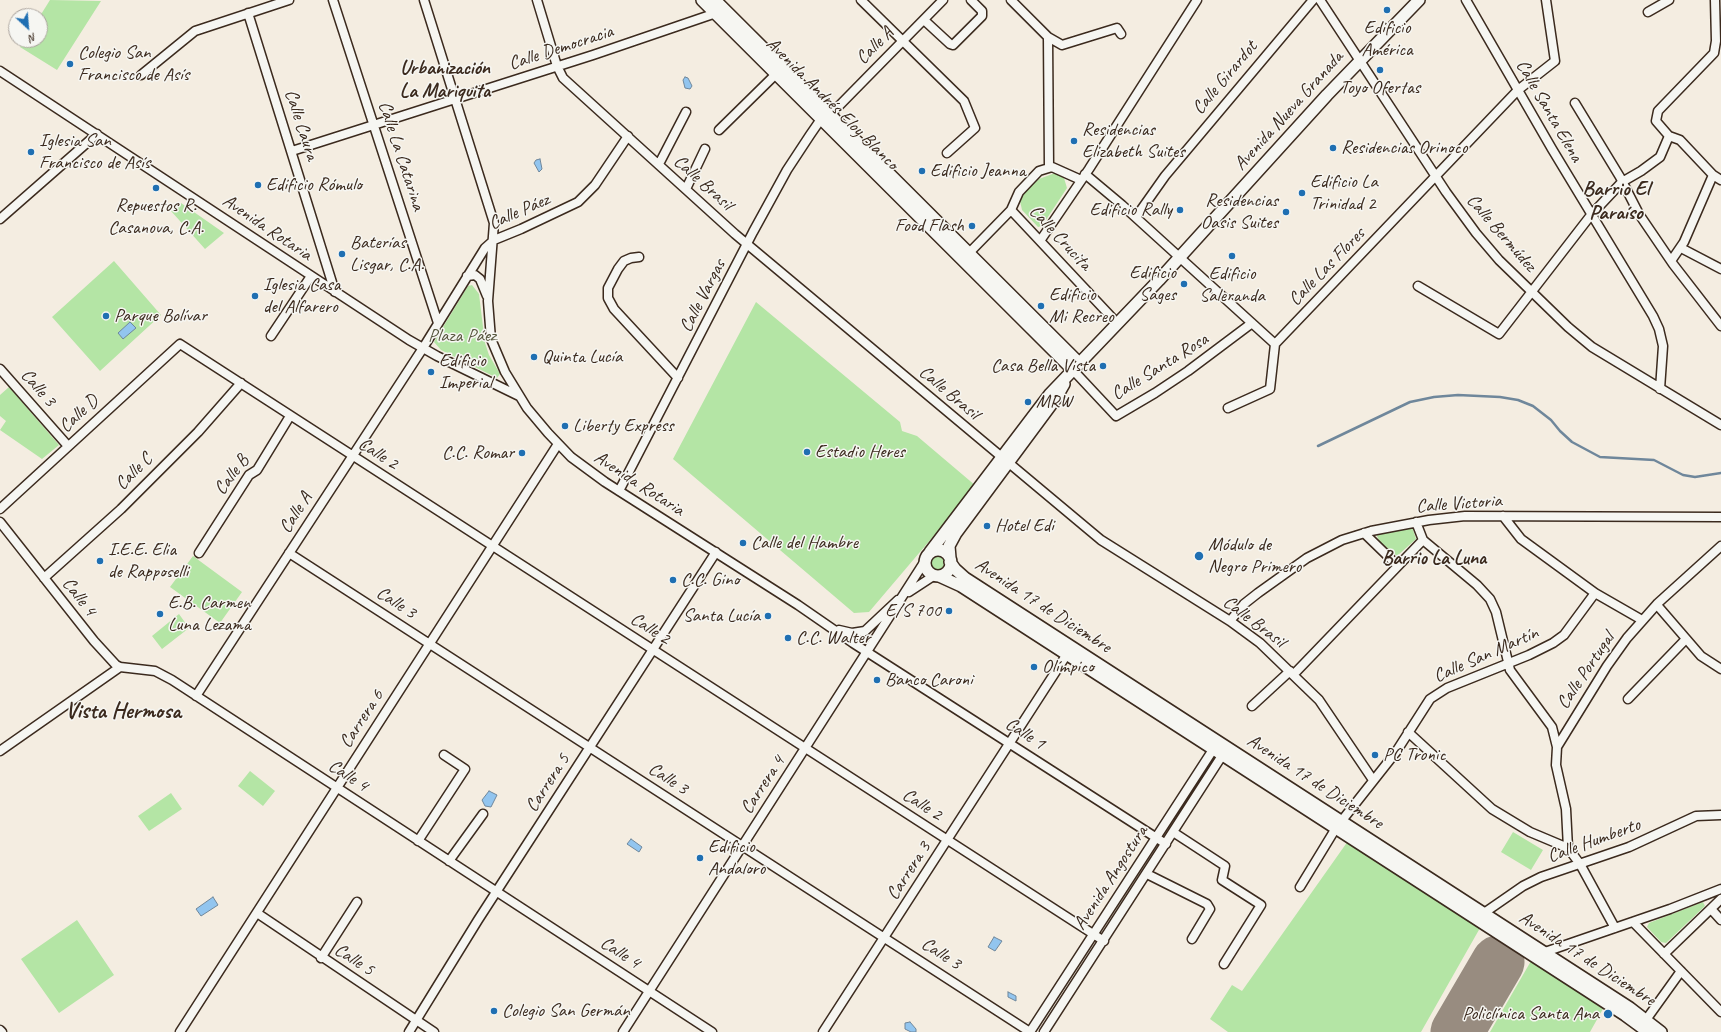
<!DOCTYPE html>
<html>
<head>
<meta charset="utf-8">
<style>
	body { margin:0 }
	#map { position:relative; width:1721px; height:1032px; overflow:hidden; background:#f4ede1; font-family:Caveat,sans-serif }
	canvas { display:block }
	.north { position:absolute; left:8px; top:8px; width:40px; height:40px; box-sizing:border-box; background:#f6f6f2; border:1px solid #aba49d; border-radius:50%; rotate:154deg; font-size:11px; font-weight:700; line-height:16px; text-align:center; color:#3b2a1e }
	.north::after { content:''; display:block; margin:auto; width:14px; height:18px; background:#1f6fb2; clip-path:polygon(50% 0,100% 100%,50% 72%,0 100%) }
</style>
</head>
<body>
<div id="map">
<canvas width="1721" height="1032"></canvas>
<div class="north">N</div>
</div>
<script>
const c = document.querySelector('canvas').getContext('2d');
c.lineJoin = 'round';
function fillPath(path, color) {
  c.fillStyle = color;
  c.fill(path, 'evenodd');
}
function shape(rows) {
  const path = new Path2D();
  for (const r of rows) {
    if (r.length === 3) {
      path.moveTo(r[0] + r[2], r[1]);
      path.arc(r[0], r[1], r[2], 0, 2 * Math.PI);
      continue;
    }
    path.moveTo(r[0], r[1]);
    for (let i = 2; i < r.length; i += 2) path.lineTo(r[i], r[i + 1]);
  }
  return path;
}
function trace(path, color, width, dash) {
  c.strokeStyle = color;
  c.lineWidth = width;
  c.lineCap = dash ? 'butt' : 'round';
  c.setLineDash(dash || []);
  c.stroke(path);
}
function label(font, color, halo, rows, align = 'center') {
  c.font = font + ' Caveat,sans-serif';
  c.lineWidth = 3;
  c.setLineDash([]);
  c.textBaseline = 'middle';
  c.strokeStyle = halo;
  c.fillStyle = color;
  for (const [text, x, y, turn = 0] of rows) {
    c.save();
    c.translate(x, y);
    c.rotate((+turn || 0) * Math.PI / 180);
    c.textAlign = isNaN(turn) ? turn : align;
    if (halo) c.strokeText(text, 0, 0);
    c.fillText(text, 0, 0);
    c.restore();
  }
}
const green = shape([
	[50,0,101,1,57,70,20,47,25,40,40,40,40,16],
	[1055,173,1064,178,1067,188,1042,226,1038,227,1022,210,1020,201,1022,195,1039,179],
	[181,203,224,233,205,249,171,211],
	[114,261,161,315,100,371,52,317],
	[472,285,479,294,485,343,489,355,500,374,497,378,441,350,434,342,468,286],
	[756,302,900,422,902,431,917,436,976,486,869,612,854,613,673,459],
	[9,387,59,445,42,459,0,430,6,421,0,416,0,395],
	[1412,527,1416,539,1397,556,1379,541,1377,536,1378,534],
	[937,563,7],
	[193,556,242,592,220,623,170,587],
	[179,614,189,628,162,649,152,636],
	[250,771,275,791,263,806,238,786],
	[171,793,182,809,149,831,138,816],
	[1513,832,1543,850,1531,870,1501,852],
	[1348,841,1480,928,1421,1032,1228,1032,1210,1019,1232,985,1242,991],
	[1703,902,1705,906,1666,943,1661,942,1647,927,1649,923],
	[77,920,114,975,59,1013,21,959],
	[1531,961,1604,1007,1590,1032,1490,1032]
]);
const water = shape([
	[685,77,688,78,692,86,690,89,685,88,683,80,685,77],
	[540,159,542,169,539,172,534,163,536,160,540,159],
	[130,322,136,328,123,339,118,333,130,322],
	[489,791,497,795,491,807,485,806,482,800,489,791],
	[631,839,642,847,639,852,627,844,631,839],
	[213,897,218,905,201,916,196,909,213,897],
	[994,937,1002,941,995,951,988,947,994,937],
	[1008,992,1016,996,1016,1001,1008,997,1008,992],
	[910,1022,916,1029,916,1032,911,1032,905,1029,905,1023,910,1022]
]);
const stream = shape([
	[1318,446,1410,402,1434,397,1458,395,1500,397,1518,400,1533,406,1551,420,1560,431,1572,442,1600,457,1654,460,1683,475,1695,477,1721,473]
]);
const runway = shape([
	[1457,1032,1498,962]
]);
const street = shape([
	[333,0,438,323],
	[424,0,494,223,488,301,491,339,505,372,527,408,548,433,571,457,605,482,798,605,853,643,1166,844],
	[537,0,557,66,563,78,735,234,1101,540,1230,621,1260,643,1319,700,1373,780],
	[861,0,964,101,975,128,947,153],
	[1011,0,1048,37,1049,167],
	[1320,0,1446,192,1476,233,1499,260,1568,327,1592,347,1721,425],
	[1466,0,1552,149,1653,316,1659,329,1663,346,1660,389],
	[1715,0,1716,41,1714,53,1658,111,1656,121,1669,136,1680,140,1713,175,1721,180],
	[1648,12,1669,0],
	[248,13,335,292],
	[924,20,950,44,953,45,982,16,982,11,971,0],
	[1048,37,1062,45,1117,28,1121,34],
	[0,71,409,340,437,356,519,396],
	[141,75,195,31,289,0],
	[1575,103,1620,177,1639,214,1673,264,1721,326],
	[719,130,776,74],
	[292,151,593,55,719,12],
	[659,164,686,112],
	[1085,174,1122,205,1275,344],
	[686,189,705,149],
	[1011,210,1117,323],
	[1136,217,1165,176,1313,0],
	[0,219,97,134],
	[1040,241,1089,169,1197,0],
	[1681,248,1721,269],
	[969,253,1011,210,1019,192,1039,171,1052,167,1081,180],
	[639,257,631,258,624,261,618,269,608,288,608,298,614,309,678,378],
	[1671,261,1684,242,1713,175],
	[467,276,475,275,480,279,487,296],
	[1418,286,1499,334,1591,215,1622,182,1641,171,1660,157,1669,136],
	[271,336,311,276],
	[1275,344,1518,90,1555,61,1546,0],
	[0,369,68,446],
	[1072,369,1116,416,1155,393,1188,371,1252,323],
	[1228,408,1270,389,1275,344],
	[619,491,753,232,787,170,810,135,821,119,830,115,943,0],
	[0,509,180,344,1104,941],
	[1503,516,1521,539,1595,593,1642,620],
	[0,522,94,641,116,665,120,667,155,671,172,680,712,1032],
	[1416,522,1423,540,1477,585,1490,599,1496,612,1510,670,1552,727,1557,747],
	[1364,533,1398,566],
	[199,553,249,475,257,470,290,416],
	[289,553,1030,1032],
	[44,578,121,509,198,432,241,383],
	[909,592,935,575],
	[1657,605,1701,656,1721,669],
	[1230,621,1244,604,1258,593,1307,558,1342,540,1371,531,1429,520,1465,516,1721,517],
	[839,630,852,633,865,631,898,600],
	[1294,674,1423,540],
	[196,696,423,348,485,248,494,240,521,229,578,202,595,185,628,136],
	[1628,699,1686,639],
	[1252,706,1290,671],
	[1408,732,1492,809,1530,832,1568,848,1580,864,1615,928],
	[0,751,120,667],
	[1173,832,1225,866,1222,880,1261,905,1224,964],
	[418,841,465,769,444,755],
	[1568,848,1566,809,1556,765,1557,747,1607,666,1627,638,1658,603,1721,546],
	[449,861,483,814],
	[1147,874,1207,904,1210,909,1192,939],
	[1300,887,1336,828,1396,752,1430,699,1447,688,1529,655,1553,643,1564,635,1595,593],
	[1711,909,1721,920],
	[257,913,434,1032],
	[1484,913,1523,886,1541,877,1629,847,1696,816,1721,815],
	[1633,922,1721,1012],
	[1545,952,1670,909,1721,889],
	[1664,954,1721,899],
	[321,958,357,902],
	[1643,1024,1681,971],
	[0,1030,2,1032],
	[180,1032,558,444],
	[409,1032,478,920,716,552],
	[623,1032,925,561],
	[823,1032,1069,651],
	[1030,1032,1216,745],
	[1044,1032,1225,751]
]);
const secondary = shape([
	[702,0,1072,369],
	[715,0,1079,363],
	[938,563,13],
	[930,552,1050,394,1159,280,1327,95,1419,0],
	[950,558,949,546,956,533,1056,398,1064,384],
	[950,562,955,569,965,578,1630,1008,1661,1032],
	[939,576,961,586,1625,1015,1648,1032]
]);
const markers = [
	[1387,10,4,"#1f6fb2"],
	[70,64,4,"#1f6fb2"],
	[1380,70,4,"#1f6fb2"],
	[1074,141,4,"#1f6fb2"],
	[1333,148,4,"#1f6fb2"],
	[31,152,4,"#1f6fb2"],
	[922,171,4,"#1f6fb2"],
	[258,185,4,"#1f6fb2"],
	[156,188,4,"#1f6fb2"],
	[1302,193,4,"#1f6fb2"],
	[1180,210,4,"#1f6fb2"],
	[1286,212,4,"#1f6fb2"],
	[972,226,4,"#1f6fb2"],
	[342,254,4,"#1f6fb2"],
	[1232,256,4,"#1f6fb2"],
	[1184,284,4,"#1f6fb2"],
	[255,296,4,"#1f6fb2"],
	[1041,306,4,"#1f6fb2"],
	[106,316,4,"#1f6fb2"],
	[534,357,4,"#1f6fb2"],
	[1103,366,4,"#1f6fb2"],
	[431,372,4,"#1f6fb2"],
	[1028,402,4,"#1f6fb2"],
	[565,426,4,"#1f6fb2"],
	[807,452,4,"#1f6fb2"],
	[522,453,4,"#1f6fb2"],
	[987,526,4,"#1f6fb2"],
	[743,543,4,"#1f6fb2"],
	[1199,556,5,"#1f6fb2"],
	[100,561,4,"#1f6fb2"],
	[673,580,4,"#1f6fb2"],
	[949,611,4,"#1f6fb2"],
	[160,614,4,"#1f6fb2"],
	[768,616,4,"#1f6fb2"],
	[788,638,4,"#1f6fb2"],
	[1034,667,4,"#1f6fb2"],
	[877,680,4,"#1f6fb2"],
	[1375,755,4,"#1f6fb2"],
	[700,858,4,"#1f6fb2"],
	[494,1011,4,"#1f6fb2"],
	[1608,1014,5,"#1f6fb2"]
];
const poiNames = [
	["Edificio",1387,28,"center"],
	["América",1387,50,"center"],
	["Colegio San",78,53],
	["Francisco de Asís",78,75],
	["Toyo Ofertas",1380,88,"center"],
	["Residencias",1082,130],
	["Elizabeth Suites",1082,152],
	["Iglesia San",39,141],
	["Francisco de Asís",39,163],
	["Residencias Orinoco",1341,148],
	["Edificio Jeanna",930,171],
	["Edificio La",1310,182],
	["Trinidad 2",1310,204],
	["Edificio Rómulo",266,185],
	["Residencias",1278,201,"right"],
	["Oasis Suites",1278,223,"right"],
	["Repuestos R.",156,206,"center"],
	["Casanova, C.A.",156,228,"center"],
	["Edificio Rally",1172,210,"right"],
	["Food Flash",964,226,"right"],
	["Baterías",350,243],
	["Lisgar, C.A.",350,265],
	["Edificio",1176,273,"right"],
	["Sages",1176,295,"right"],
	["Edificio",1232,274,"center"],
	["Saleranda",1232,296,"center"],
	["Iglesia Casa",263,285],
	["del Alfarero",263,307],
	["Edificio",1049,295],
	["Mi Recreo",1049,317],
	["Parque Bolívar",114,316],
	["Quinta Lucía",542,357],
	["Edificio",439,361],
	["Imperial",439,383],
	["Casa Bella Vista",1095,366,"right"],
	["MRW",1036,402],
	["Liberty Express",573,426],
	["Estadio Heres",815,452],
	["C.C. Romar",514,453,"right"],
	["Hotel Edi",995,526],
	["Calle del Hambre",751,543],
	["Módulo de",1208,545],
	["Negro Primero",1208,567],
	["I.E.E. Elia",108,550],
	["de Rapposelli",108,572],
	["C.C. Gino",681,580],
	["E.B. Carmen",168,603],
	["Luna Lezama",168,625],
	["E/S 700",941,611,"right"],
	["Santa Lucía",760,616,"right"],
	["C.C. Walter",796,638],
	["Olímpico",1042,667],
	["Banco Caroni",885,680],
	["PC Tronic",1383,755],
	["Edificio",708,847],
	["Andaloro",708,869],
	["Colegio San Germán",502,1011],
	["Policlínica Santa Ana",1599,1014,"right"]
];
const streetNames = [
	["Calle A",875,46,-45],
	["Calle Democracia",561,48,-18],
	["Calle Girardot",1225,78,-50],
	["Avenida Andrés Eloy Blanco",832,104,45],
	["Avenida Nueva Granada",1289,111,-48],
	["Calle Santa Elena",1549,111,60],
	["Calle Caura",301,125,72],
	["Calle La Catarina",401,156,72],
	["Calle Brasil",703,183,42],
	["Calle Páez",519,212,-24],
	["Avenida Rotaria",267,228,34],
	["Calle Bermúdez",1501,233,49],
	["Calle Crucita",1060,238,47],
	["Calle Las Flores",1327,267,-46],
	["Calle Vargas",703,296,-63],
	["Calle Santa Rosa",1160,367,-32],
	["Calle 3",38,388,49],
	["Calle Brasil",949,393,40],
	["Calle D",79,414,-43],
	["Calle 2",378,454,33],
	["Calle C",134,472,-45],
	["Calle B",232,475,-53],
	["Avenida Rotaria",639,484,33],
	["Calle Victoria",1459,504,-4],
	["Calle A",296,513,-57],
	["Calle 4",79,597,52],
	["Calle 3",396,603,33],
	["Avenida 17 de Diciembre",1043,606,33],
	["Calle Brasil",1254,622,37],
	["Calle 2",650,629,33],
	["Calle San Martín",1486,655,-24],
	["Calle Portugal",1586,671,-56],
	["Carrera 6",362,719,-57],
	["Calle 1",1025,734,33],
	["Calle 4",348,776,33],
	["Calle 3",668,779,33],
	["Avenida 17 de Diciembre",1315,782,33],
	["Carrera 5",548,783,-57],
	["Carrera 4",763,785,-57],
	["Calle 2",922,805,33],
	["Calle Humberto",1594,841,-20],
	["Carrera 3",909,871,-57],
	["Avenida Angostura",1111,878,-57],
	["Calle 4",620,953,33],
	["Calle 3",941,954,33],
	["Avenida 17 de Diciembre",1587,959,33],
	["Calle 5",354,960,33]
];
const parkNames = [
	["Plaza Páez",462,336]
];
const neighbourhoodNames = [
	["Urbanización",445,69],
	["La Mariquita",445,92],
	["Barrio La Luna",1434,559]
];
const quarterNames = [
	["Barrio El",1616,189],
	["Paraíso",1616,213]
];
const districtNames = [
	["Vista Hermosa",123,712]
];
fillPath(green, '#b4e5a5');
fillPath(water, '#92c5ef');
trace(water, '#6f879b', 1);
trace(stream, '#6f879b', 2.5);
trace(runway, '#988c80', 53);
trace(street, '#3b2a1e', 11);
trace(secondary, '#3b2a1e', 14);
trace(street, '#f6f6f2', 8);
trace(secondary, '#f6f6f2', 11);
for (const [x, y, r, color] of markers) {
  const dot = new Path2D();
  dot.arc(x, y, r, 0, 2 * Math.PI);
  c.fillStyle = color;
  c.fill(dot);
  trace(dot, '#f6f6f2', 1.5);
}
label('19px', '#3b2a1e', '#f6f6f2', poiNames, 'left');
label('19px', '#3b2a1e', '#f6f6f2', streetNames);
label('19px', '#595940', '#f6f6f2', parkNames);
label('bold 20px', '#3b2a1e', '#f6f6f2', neighbourhoodNames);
label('bold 21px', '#3b2a1e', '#f6f6f2', quarterNames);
label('bold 23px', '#3b2a1e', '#f6f6f2', districtNames);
</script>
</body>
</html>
